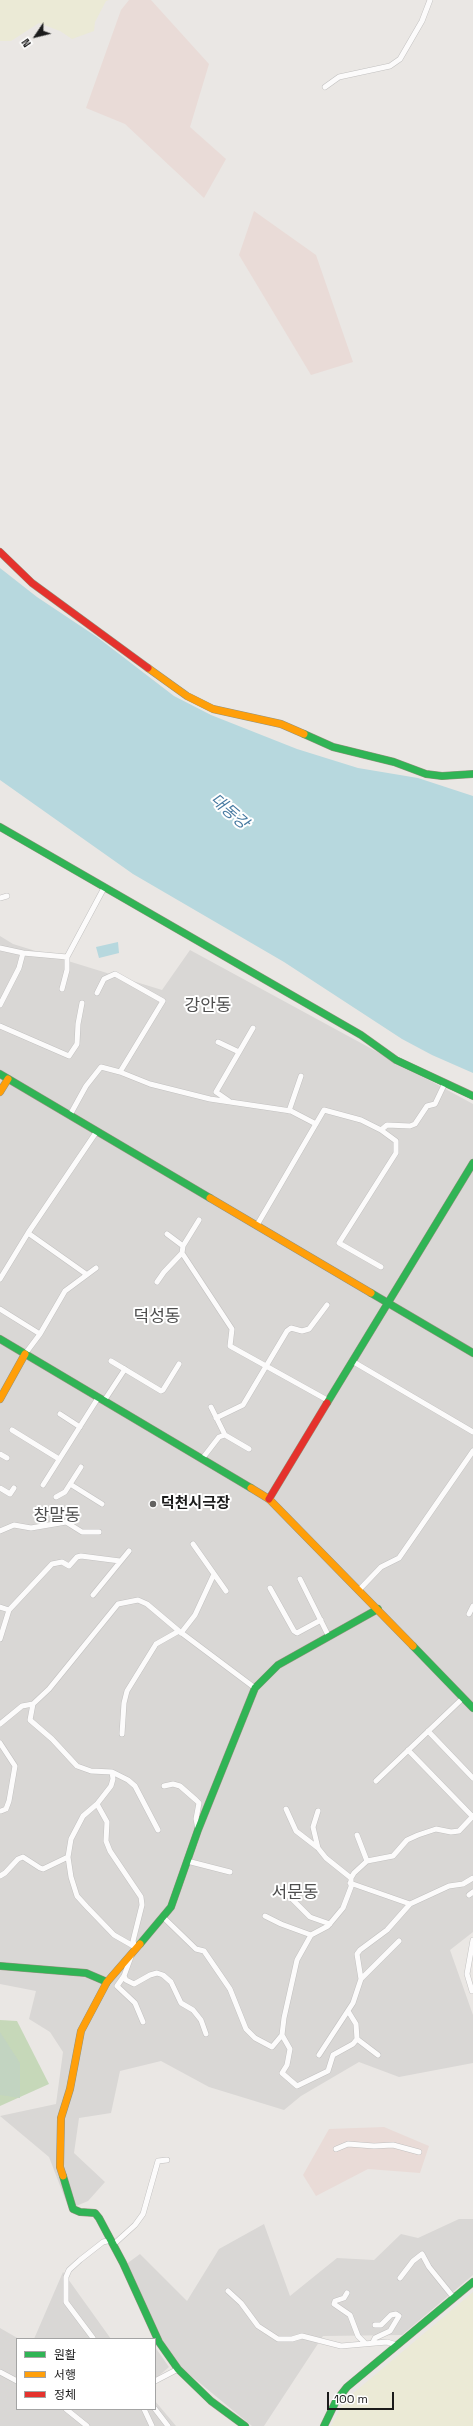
<!DOCTYPE html>
<html>
<head>
<meta charset="utf-8">
<style>
	body { margin:0 }
	#map { position:relative; width:473px; height:2426px; overflow:hidden; background:#eae7e4; font-family:"Space Grotesk","Noto Sans KR",sans-serif }
	canvas { display:block }
	.legend { position:absolute; left:16px; top:2338px; width:140px; height:72px; box-sizing:border-box; background:#fff; border:1px solid #a4a4a4; margin:0; padding:5px 7px; list-style:none; font-size:12px; color:#1b1b1b }
	.legend li { display:flex; align-items:center; gap:8px; height:20px }
	.legend b { width:20px; border:1px solid #a4a4a4 }
	.north { position:absolute; left:16px; top:16px; width:40px; height:40px; -webkit-text-stroke:3px #fff; paint-order:stroke; rotate:235deg; font-size:11px; font-weight:700; line-height:16px; text-align:center; color:#1b1b1b }
	.north::after { content:''; display:block; margin:auto; width:14px; height:18px; background:#1b1b1b; clip-path:polygon(50% 0,100% 100%,50% 72%,0 100%) }
	.scale { position:absolute; left:327px; top:2392px; width:67px; height:18px; box-sizing:border-box; border:2px solid #1b1b1b; border-top:0; padding-left:5px; font-size:12px; line-height:14px; white-space:nowrap; color:#1b1b1b; -webkit-text-stroke:3px #fff; paint-order:stroke }
</style>
</head>
<body>
<div id="map">
<canvas width="473" height="2426"></canvas>
<ul class="legend">
<li><b style="height:5px;background:#30b455"></b>원활</li>
<li><b style="height:5px;background:#ff9f0a"></b>서행</li>
<li><b style="height:5px;background:#e5322d"></b>정체</li>
</ul>
<div class="north">N</div>
<div class="scale">100 m</div>
</div>
<script>
const c = document.querySelector('canvas').getContext('2d');
c.lineJoin = 'round';
function fillPath(path, color) {
  c.fillStyle = color;
  c.fill(path, 'evenodd');
}
function shape(rows) {
  const path = new Path2D();
  for (const r of rows) {
    path.moveTo(r[0], r[1]);
    for (let i = 2; i < r.length; i += 2) path.lineTo(r[i], r[i + 1]);
  }
  return path;
}
function trace(path, color, width, dash) {
  c.strokeStyle = color;
  c.lineWidth = width;
  c.lineCap = dash ? 'butt' : 'round';
  c.setLineDash(dash || []);
  c.stroke(path);
}
function label(font, color, halo, rows, align = 'center') {
  c.font = font + ' "Space Grotesk","Noto Sans KR",sans-serif';
  c.lineWidth = 4;
  c.setLineDash([]);
  c.textBaseline = 'middle';
  c.strokeStyle = halo;
  c.fillStyle = color;
  for (const [text, x, y, turn = 0] of rows) {
    c.save();
    c.translate(x, y);
    c.rotate((+turn || 0) * Math.PI / 180);
    c.textAlign = isNaN(turn) ? turn : align;
    if (halo) c.strokeText(text, 0, 0);
    c.fillText(text, 0, 0);
    c.restore();
  }
}
const residential = shape([
	[0,936,13,944,162,990,190,950,473,1104,473,1932,450,1950,473,2015,473,2063,399,2077,359,2062,301,2096,284,2110,209,2087,161,2061,120,2071,111,2113,79,2118,74,2153,105,2182,88,2201,69,2209,49,2157,0,2116,56,2104,63,2052,50,2032,29,2019,36,1991,0,1984],
	[459,2219,473,2219,473,2275,402,2335,323,2336,264,2426,252,2426,173,2361,125,2265,140,2254,187,2301,219,2249,264,2224,290,2296,337,2258,374,2260,401,2234,418,2238],
	[63,2272,111,2339,34,2339],
	[0,2328,19,2339,17,2339,17,2409,155,2409,155,2401,176,2426,0,2426],
	[155,2347,169,2367,155,2379]
]);
const military = shape([
	[129,0,151,0,209,64,190,127,226,159,204,198,125,124,86,108,121,10],
	[254,211,316,255,353,362,311,375,239,255],
	[384,2127,429,2146,420,2173,368,2169,316,2196,303,2175,329,2129]
]);
const farmland = shape([
	[0,0,109,0,106,1,95,22,94,31,72,39,60,31,39,23,11,41,0,41],
	[473,2292,473,2426,331,2426,344,2401]
]);
const forest = shape([
	[0,2020,17,2021,49,2084,0,2106]
]);
const cemetery = shape([
	[0,2032,20,2063,20,2098,0,2095]
]);
const water = shape([
	[0,568,37,597,97,637,174,696,211,715,297,749,358,768,418,778,473,796,473,1073,432,1055,402,1039,284,962,133,874,0,780],
	[118,942,119,953,99,958,96,947]
]);
const street = shape([
	[325,87,339,77,390,66,400,59,422,21,430,0],
	[0,898,7,896],
	[0,948,23,953,67,957,104,888],
	[62,989,67,970,67,957],
	[97,993,104,979,115,974,163,1001,120,1072],
	[0,1005,19,968,23,953],
	[0,1026,69,1056,77,1044,78,1024,82,1003],
	[218,1042,239,1052],
	[229,1101,216,1092,253,1028],
	[289,1111,301,1076],
	[70,1115,86,1086,101,1067,120,1072,150,1084,210,1099,291,1111,316,1124],
	[381,1130,396,1141,396,1153,339,1243,381,1267],
	[199,1220,183,1246,182,1253,232,1329,230,1346,329,1401],
	[257,1225,324,1110,361,1120,381,1130,387,1125,410,1126,415,1124,427,1106,435,1104,445,1083],
	[28,1233,97,1131],
	[167,1234,183,1246],
	[0,1279,28,1233,86,1274],
	[157,1282,164,1272,182,1253],
	[0,1309,40,1334],
	[25,1354,40,1334,65,1291,96,1268],
	[111,1361,161,1391,163,1390,179,1364],
	[352,1361,473,1432],
	[104,1401,125,1369],
	[211,1407,225,1435],
	[60,1414,80,1427],
	[216,1418,243,1405,287,1331,291,1328,302,1331,309,1329,327,1305],
	[12,1430,59,1459],
	[0,1454,7,1458],
	[202,1459,219,1437,225,1435,249,1449],
	[70,1484,102,1504],
	[43,1485,98,1398],
	[0,1488,10,1494,14,1488],
	[56,1497,65,1492,81,1467],
	[0,1531,14,1525,31,1528,66,1522,82,1532,99,1532],
	[193,1544,226,1591],
	[300,1579,329,1637],
	[270,1588,294,1631,297,1633,321,1620],
	[359,1590,381,1567,399,1558,473,1451],
	[93,1595,129,1551],
	[0,1607,9,1610],
	[469,1614,473,1606],
	[181,1633,195,1615,214,1574],
	[0,1639,9,1610,52,1564,62,1562,69,1566,77,1557,81,1556,120,1561],
	[33,1704,30,1720,52,1739,77,1766,91,1771,112,1772,128,1780,135,1786,158,1830],
	[0,1724,22,1706,33,1704,49,1689,118,1604,138,1600,147,1604,179,1631,255,1688],
	[428,1731,473,1778],
	[122,1734,124,1703,127,1691,156,1644,179,1631],
	[0,1743,15,1766,9,1801,6,1809,1,1811],
	[408,1750,473,1817],
	[112,1772,113,1779,111,1786,97,1804,107,1822,106,1841,110,1851,141,1897,142,1905,133,1941,135,1947],
	[376,1781,463,1698],
	[164,1786,173,1784,180,1786,196,1800,199,1803,196,1819,198,1829],
	[97,1804,83,1816,71,1839,68,1857,71,1877,77,1896,87,1907,114,1935,135,1947],
	[286,1809,296,1831,318,1848,326,1858,351,1878],
	[318,1811,313,1827,318,1848],
	[357,1835,367,1861],
	[187,1861,230,1872],
	[0,1876,5,1873,18,1859,23,1857,40,1868,43,1869,68,1857],
	[350,1883,410,1904],
	[286,1893,310,1917,330,1924],
	[469,1895,473,1892],
	[265,1916,281,1924,311,1935],
	[163,1917,196,1949,204,1951,230,1989,246,2029,255,2038,272,2047,282,2035],
	[132,1954,124,1976,126,1980,134,1984,150,1975,157,1973,163,1975,171,1982,181,2003,193,2010,201,2020,206,2034],
	[124,1976,117,1986,135,2003,143,2022],
	[361,1979,399,1941],
	[472,1991,467,1974,473,1940],
	[348,2011,356,2024,357,2039,353,2044,333,2055,328,2071,297,2086,282,2073,287,2065,290,2049,282,2035,284,2018,297,1960,311,1935,328,1926,343,1908,351,1887,351,1878,354,1873,367,1861,393,1856,407,1840,418,1835,436,1829,451,1832,459,1831,473,1816],
	[357,2039,378,2055],
	[319,2055,353,2003,361,1979,357,1954,360,1950,387,1930,410,1904,449,1886,463,1884,473,1878],
	[336,2149,348,2144,374,2146,393,2145,419,2152],
	[114,2244,135,2225,143,2214,158,2161,167,2160],
	[400,2278,413,2261,422,2254,429,2267,454,2298],
	[228,2291,241,2303,258,2326,278,2339,292,2339,302,2336,341,2346,387,2342,397,2345],
	[347,2293,344,2298,335,2301,334,2304,350,2315,358,2336,364,2342],
	[93,2338,66,2302,66,2277,69,2270,80,2260,103,2242,111,2240],
	[373,2342,375,2338,390,2331,399,2316,396,2314,391,2315,381,2325,375,2325],
	[0,2372,17,2381],
	[155,2381,178,2369],
	[66,2409,87,2426],
	[144,2409,152,2426],
	[155,2409,168,2426]
]);
const fast = shape([
	[304,734,333,747,394,762,426,774,442,776,473,774],
	[0,827,361,1035,396,1060,473,1096],
	[0,1074,210,1198],
	[371,1293,473,1353],
	[0,1339,251,1488],
	[327,1403,473,1163],
	[413,1646,473,1708],
	[140,1944,171,1907,198,1830,255,1688,278,1665,378,1609],
	[0,1966,86,1973,107,1982],
	[63,2176,73,2209,80,2212,95,2213,99,2218,123,2263,159,2342,178,2369,211,2401,245,2426],
	[324,2426,336,2401,347,2387,473,2282]
]);
const slow = shape([
	[148,668,187,696,213,709,281,724,304,734],
	[0,1092,8,1079],
	[210,1198,371,1293],
	[0,1399,25,1354],
	[251,1488,269,1499,413,1646],
	[63,2176,60,2167,61,2118,70,2089,81,2031,107,1982,140,1944]
]);
const jam = shape([
	[0,552,32,583,148,668],
	[269,1499,327,1403]
]);
const markers = [
	[153,1504,4,"#636261"]
];
const poiNames = [
	["덕천시극장",161,1504]
];
const waterNames = [
	["대동강",229,812,41]
];
const quarterNames = [
	["강안동",208,1006],
	["덕성동",157,1317],
	["창말동",57,1516],
	["서문동",295,1893]
];
fillPath(residential, '#d9d7d5');
fillPath(military, '#e9dbd7');
fillPath(farmland, '#ebead6');
fillPath(forest, '#c6d8b9');
fillPath(cemetery, '#c2d4c1');
fillPath(water, '#b7d8de');
trace(street, '#c2c1c0', 6);
trace(fast, '#93927d', 8);
trace(slow, '#93927d', 8);
trace(jam, '#93927d', 8);
trace(street, '#fcfbfb', 5);
trace(fast, '#30b455', 7);
trace(slow, '#ff9f0a', 7);
trace(jam, '#e5322d', 7);
for (const [x, y, r, color] of markers) {
  const dot = new Path2D();
  dot.arc(x, y, r, 0, 2 * Math.PI);
  c.fillStyle = color;
  c.fill(dot);
  trace(dot, '#fff', 1.5);
}
label('bold 15px', '#1b1b1b', '#fff', poiNames, 'left');
label('italic 16px', '#477aa1', '#fff', waterNames);
label('17px', '#4e4e4e', '#fff', quarterNames);
</script>
</body>
</html>
